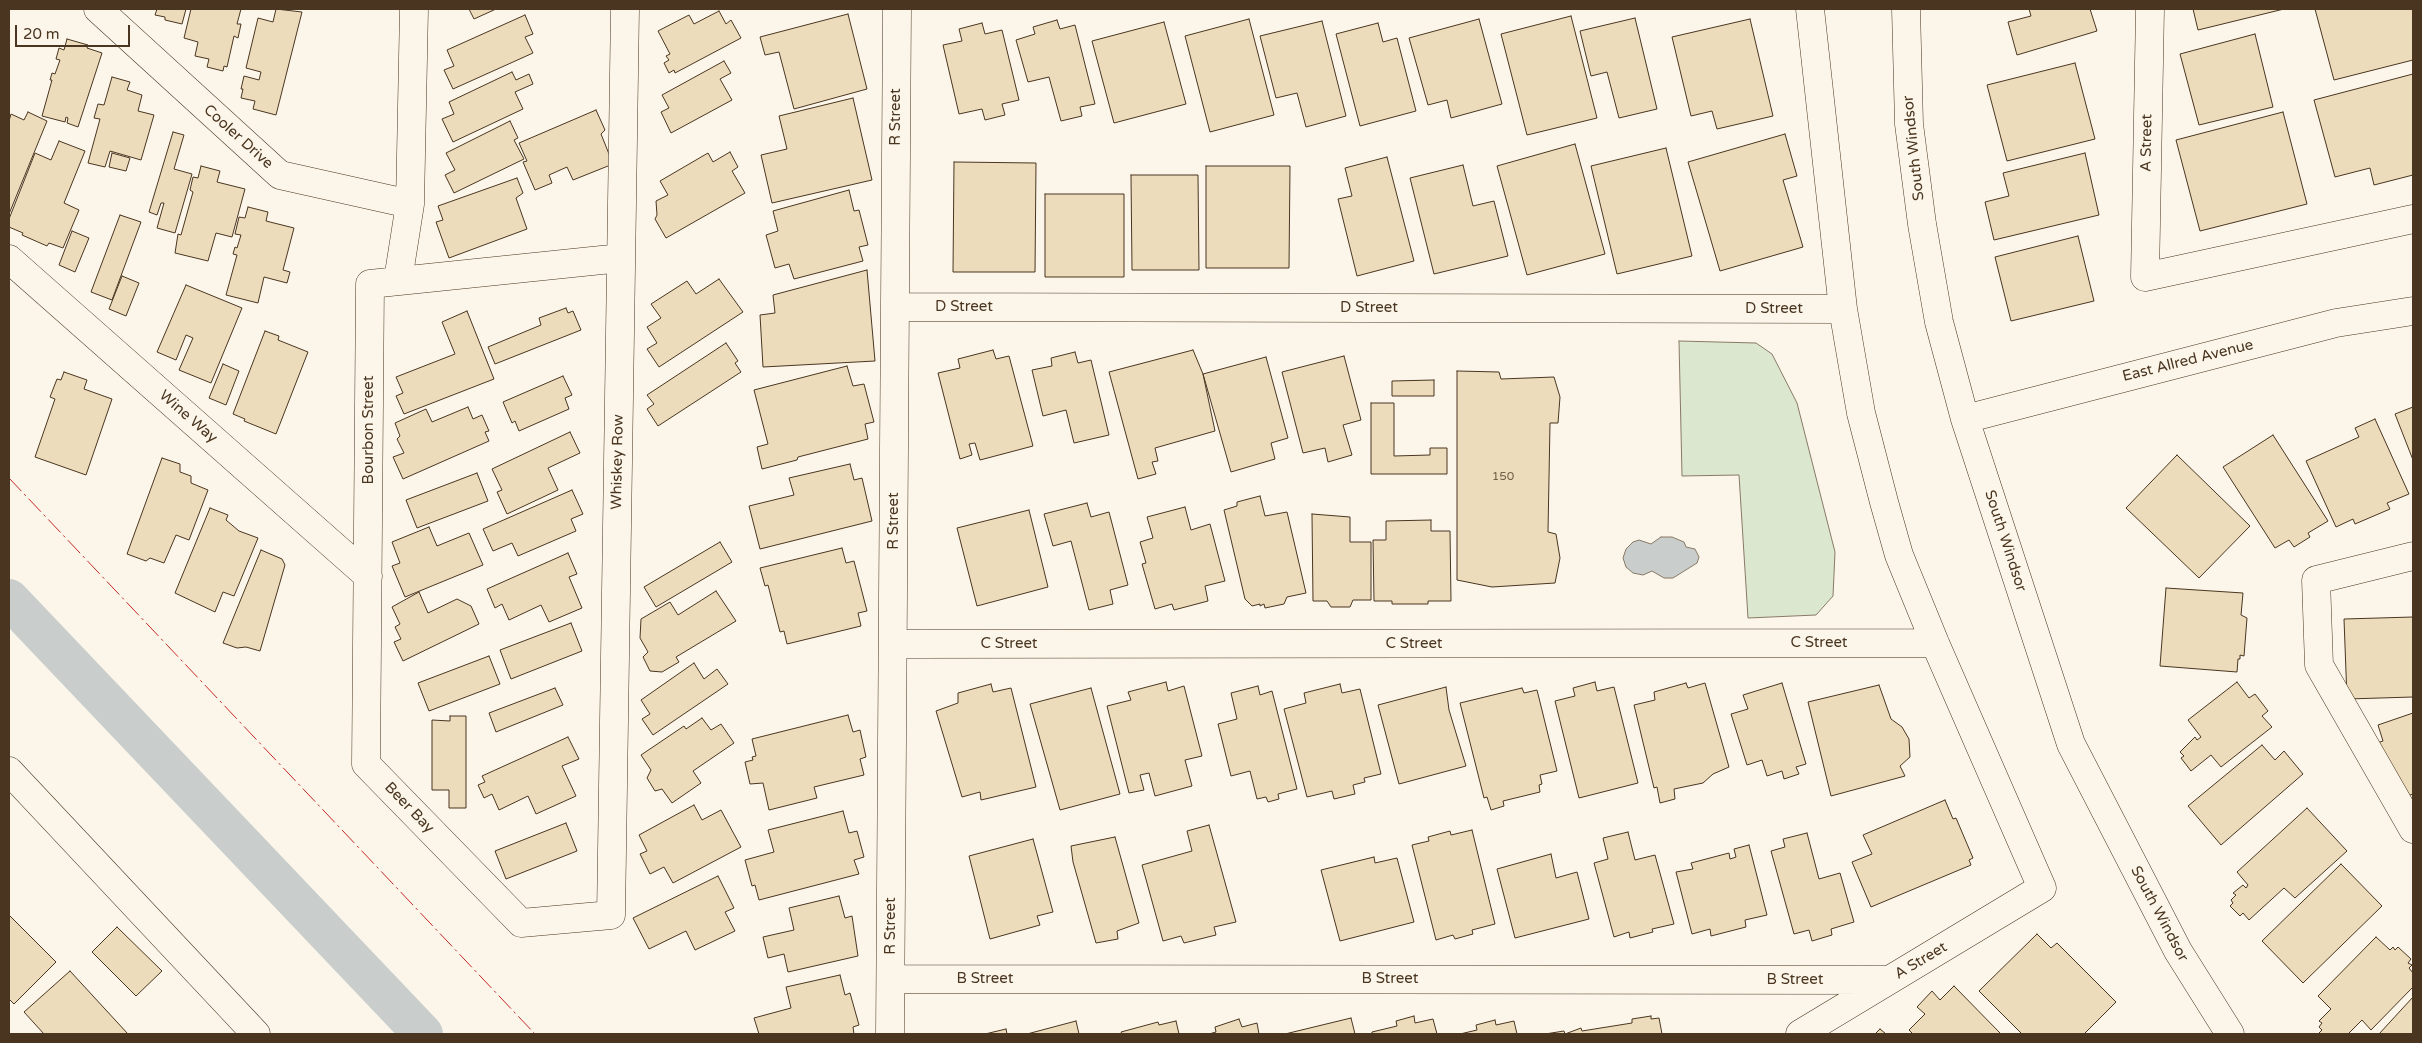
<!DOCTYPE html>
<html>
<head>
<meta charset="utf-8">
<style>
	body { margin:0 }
	#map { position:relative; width:2422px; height:1043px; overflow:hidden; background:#fbf6e9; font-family:"Varela Round",sans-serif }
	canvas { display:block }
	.frame { position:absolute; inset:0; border:10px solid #4a3520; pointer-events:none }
	.scale { position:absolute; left:15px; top:25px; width:115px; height:22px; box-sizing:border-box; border:2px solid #4a3520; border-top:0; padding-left:6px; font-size:15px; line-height:18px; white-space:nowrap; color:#4a3520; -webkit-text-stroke:4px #fbf6e9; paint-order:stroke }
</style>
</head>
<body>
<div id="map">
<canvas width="2422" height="1043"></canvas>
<div class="frame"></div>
<div class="scale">20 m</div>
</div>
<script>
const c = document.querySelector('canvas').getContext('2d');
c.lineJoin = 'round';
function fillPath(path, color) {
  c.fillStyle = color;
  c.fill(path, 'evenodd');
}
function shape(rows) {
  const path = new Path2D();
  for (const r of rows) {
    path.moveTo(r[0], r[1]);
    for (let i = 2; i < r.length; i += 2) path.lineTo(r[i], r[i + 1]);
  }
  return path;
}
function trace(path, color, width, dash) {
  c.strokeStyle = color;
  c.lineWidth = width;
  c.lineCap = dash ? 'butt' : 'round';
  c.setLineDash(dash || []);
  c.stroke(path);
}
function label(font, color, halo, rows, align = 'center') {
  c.font = font + ' "Varela Round",sans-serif';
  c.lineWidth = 4;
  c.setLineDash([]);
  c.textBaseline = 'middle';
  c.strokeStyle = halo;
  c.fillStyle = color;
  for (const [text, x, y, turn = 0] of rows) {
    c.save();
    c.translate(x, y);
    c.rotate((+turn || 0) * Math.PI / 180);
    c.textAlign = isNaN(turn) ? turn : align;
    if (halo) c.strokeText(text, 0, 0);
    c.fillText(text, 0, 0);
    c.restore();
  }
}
const green = shape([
	[1679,341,1756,343,1772,354,1797,403,1835,552,1833,596,1816,615,1748,618,1739,475,1682,476,1679,341]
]);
const water = shape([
	[1661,537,1672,537,1684,542,1686,547,1695,549,1699,557,1697,563,1673,578,1664,578,1652,571,1643,575,1633,573,1626,567,1623,558,1626,549,1633,542,1639,540,1651,544,1661,537]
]);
const canal = shape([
	[9,599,423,1034]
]);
const building = shape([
	[157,9,186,9,182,24,165,20,165,17,155,15,157,9],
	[191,9,241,9,237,24,241,24,238,38,234,36,227,67,224,66,223,71,207,67,209,59,195,56,198,42,184,38,191,9],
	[276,9,302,12,276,115,253,109,255,101,241,98,243,89,241,89,244,76,259,80,261,72,246,68,258,18,273,22,276,9],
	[469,9,496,9,474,19,469,9],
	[2029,9,2090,9,2097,31,2017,55,2008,22,2031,16,2029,9],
	[2193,9,2284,9,2198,30,2193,9],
	[2315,9,2413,9,2413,60,2334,80,2315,9],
	[719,11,726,24,731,20,741,38,675,73,674,70,669,73,664,63,669,60,666,56,670,54,658,31,689,15,694,24,719,11],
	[848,14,867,89,794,109,779,52,765,55,760,37,848,14],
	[525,15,533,34,525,37,533,53,453,89,444,70,454,66,447,50,525,15],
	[1571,16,1597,118,1527,135,1501,34,1571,16],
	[1635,18,1657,109,1619,118,1607,72,1591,76,1580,31,1635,18],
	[1249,19,1274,115,1210,132,1185,36,1249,19],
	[1479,19,1502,104,1451,118,1447,100,1428,105,1409,38,1479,19],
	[1750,19,1773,116,1717,129,1712,111,1691,116,1672,37,1750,19],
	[1057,20,1060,29,1075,25,1095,104,1080,107,1082,116,1061,121,1049,77,1028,82,1016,40,1035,34,1033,27,1057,20],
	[1322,21,1346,116,1306,127,1297,93,1276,98,1260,36,1322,21],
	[1164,22,1186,104,1114,123,1092,41,1164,22],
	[982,23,985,34,1002,30,1019,100,1002,104,1005,115,985,120,982,109,959,114,943,45,962,41,959,29,982,23],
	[1378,23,1383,42,1397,38,1416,111,1360,126,1336,34,1378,23],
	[2255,34,2273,107,2199,125,2180,54,2255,34],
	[67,39,88,45,87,48,102,53,78,127,67,123,68,118,66,117,65,122,42,116,52,80,50,80,52,73,55,74,60,60,56,59,59,48,64,50,67,39],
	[724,61,731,73,720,79,732,100,671,133,661,112,669,108,662,95,724,61],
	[2075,63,2095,139,2007,161,1987,85,2075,63],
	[512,72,516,80,529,74,533,84,515,92,523,109,453,142,442,119,454,114,449,102,512,72],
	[2413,74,2413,175,2374,185,2370,168,2335,177,2314,100,2413,74],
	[112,77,130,82,127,90,142,95,138,111,154,115,141,160,110,151,105,167,88,163,100,119,94,118,98,104,104,105,112,77],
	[853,98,872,180,772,203,761,155,787,149,779,116,853,98],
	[596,110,605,130,601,134,613,164,573,180,567,167,549,175,552,183,535,190,523,162,527,161,519,143,596,110],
	[28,112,47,121,9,214,9,121,11,114,24,120,28,112],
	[2283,112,2307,204,2200,231,2176,140,2283,112],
	[510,121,518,138,514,140,524,159,454,193,445,175,455,170,446,153,510,121],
	[173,132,184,135,174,169,192,174,175,233,157,228,164,203,161,203,157,215,149,212,173,132],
	[1785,134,1797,176,1783,180,1803,247,1720,271,1688,162,1785,134],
	[59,141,85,151,64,203,79,210,63,248,49,243,47,246,22,235,23,233,9,227,9,219,35,153,51,160,59,141],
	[1575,144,1605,254,1527,275,1497,166,1575,144],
	[1666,148,1692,256,1617,274,1591,166,1666,148],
	[730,152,738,167,732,171,745,193,666,238,655,219,657,215,656,201,668,195,660,181,708,153,713,162,730,152],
	[112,153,130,158,126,171,109,167,112,153],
	[2085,153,2099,215,1994,240,1985,202,2009,196,2003,173,2085,153],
	[1387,157,1414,261,1357,276,1338,199,1352,196,1345,168,1387,157],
	[954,162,1036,163,1035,272,953,272,954,162],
	[1463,165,1473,206,1494,201,1508,256,1434,274,1410,178,1463,165],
	[201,166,220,171,217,182,245,189,232,237,216,233,208,261,175,253,178,234,181,235,193,192,190,190,193,177,198,178,201,166],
	[1206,166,1290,166,1289,268,1206,268,1206,166],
	[1131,175,1198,175,1199,270,1132,270,1131,175],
	[517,178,523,193,516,198,527,229,449,258,436,222,443,220,438,206,517,178],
	[849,190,854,211,859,210,868,245,859,247,863,261,794,279,789,264,775,268,766,235,778,231,773,211,849,190],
	[1045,194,1124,194,1124,277,1045,277,1045,194],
	[248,207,268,212,266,221,294,228,283,270,290,272,287,283,264,277,258,303,226,295,237,255,233,254,235,247,237,248,241,235,235,234,239,217,245,218,248,207],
	[120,215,141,222,112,300,91,292,120,215],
	[72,231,89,238,75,272,59,265,72,231],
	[2078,236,2094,301,2011,321,1995,257,2078,236],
	[867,270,875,361,763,367,760,315,775,313,773,295,867,270],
	[122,276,139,283,126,316,109,309,122,276],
	[719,279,743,312,659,367,647,349,657,343,647,327,661,318,651,304,687,281,696,294,719,279],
	[186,285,242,308,211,383,179,370,193,338,186,335,176,360,157,352,186,285],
	[566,308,568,313,573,311,581,330,495,364,488,347,541,325,539,318,566,308],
	[467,311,494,379,404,414,396,396,403,393,396,377,455,354,442,322,467,311],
	[265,331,279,336,278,340,308,352,276,434,244,421,245,419,233,414,265,331],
	[726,343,738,361,735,363,741,372,658,426,647,409,654,404,647,395,726,343],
	[993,350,996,359,1009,356,1033,446,980,460,975,443,969,444,972,455,960,459,938,373,960,368,958,359,993,350],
	[1193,350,1203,374,1215,431,1155,448,1158,461,1152,462,1156,474,1138,479,1109,372,1193,350],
	[1075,352,1078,363,1091,360,1109,435,1074,443,1066,410,1043,416,1032,370,1052,366,1051,358,1075,352],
	[1344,356,1361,420,1343,425,1352,455,1328,462,1325,448,1303,453,1282,372,1344,356],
	[1266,357,1288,438,1271,443,1275,459,1231,472,1203,374,1266,357],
	[223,364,239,371,226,405,209,398,223,364],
	[847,366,853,386,864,384,874,422,865,424,868,439,798,457,797,460,762,469,757,447,768,444,754,390,847,366],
	[1457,371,1499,372,1501,379,1554,377,1560,397,1558,423,1550,423,1548,532,1556,534,1560,558,1555,583,1492,587,1457,580,1457,371],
	[64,372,87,380,84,389,112,399,86,475,35,457,55,399,50,397,57,379,61,380,64,372],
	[563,376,572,395,565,398,569,409,519,431,515,421,512,423,503,402,563,376],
	[1434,380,1434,396,1392,396,1392,381,1434,380],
	[1371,403,1394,403,1394,456,1430,455,1430,448,1447,448,1447,474,1371,474,1371,403],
	[468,407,473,419,482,415,489,431,485,432,489,441,403,479,393,457,404,453,397,439,400,436,395,423,426,409,432,422,468,407],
	[2413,407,2413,460,2395,414,2413,407],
	[2375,419,2409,494,2387,503,2390,509,2355,524,2353,519,2336,527,2306,461,2359,437,2355,428,2375,419],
	[570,432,580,453,548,468,558,490,507,514,497,492,502,490,492,469,570,432],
	[2273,435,2328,521,2308,533,2310,537,2294,547,2289,540,2275,548,2223,467,2273,435],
	[2177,455,2250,526,2199,578,2126,508,2177,455],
	[162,458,180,464,180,472,191,476,191,483,208,490,189,540,176,535,164,563,150,558,146,561,127,554,162,458],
	[850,464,854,480,862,478,872,521,760,549,749,506,794,495,789,478,850,464],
	[477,473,488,501,417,528,406,500,477,473],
	[572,490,583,514,571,519,576,531,518,556,512,543,493,551,483,529,572,490],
	[1260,496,1265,516,1287,512,1306,593,1287,597,1284,604,1265,608,1264,604,1260,606,1260,604,1252,606,1245,599,1224,510,1237,506,1237,502,1260,496],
	[1087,503,1091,517,1109,512,1128,585,1110,590,1113,604,1089,610,1071,541,1053,546,1044,514,1087,503],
	[1185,507,1191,530,1210,524,1225,581,1205,586,1208,601,1174,610,1172,604,1155,609,1142,564,1146,563,1140,542,1153,538,1147,517,1185,507],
	[210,508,228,515,226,520,239,531,258,538,234,596,223,592,215,612,175,593,210,508],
	[1029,510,1048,587,977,606,957,528,1029,510],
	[1312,514,1350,517,1350,542,1371,542,1371,600,1353,600,1350,607,1331,607,1327,601,1313,601,1312,514],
	[1431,520,1431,531,1450,531,1451,601,1428,601,1428,604,1392,604,1392,601,1374,601,1373,540,1386,540,1386,521,1431,520],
	[429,527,437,546,469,533,483,565,405,597,392,566,400,563,392,542,429,527],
	[720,542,732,562,656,607,644,587,720,542],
	[842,548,846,563,854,561,867,611,858,613,861,626,787,644,784,631,780,632,768,585,765,586,760,568,842,548],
	[261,550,282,559,285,565,260,651,246,647,237,648,223,643,261,550],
	[568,553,577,574,569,577,582,608,549,622,541,605,509,620,502,604,495,608,487,589,568,553],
	[2166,588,2243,593,2241,615,2247,618,2244,656,2240,655,2240,659,2238,659,2237,672,2160,666,2166,588],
	[716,591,736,621,676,657,679,662,662,672,650,671,643,657,648,652,640,638,641,619,670,602,678,615,716,591],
	[419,592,428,613,457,599,471,606,479,624,403,661,394,642,401,639,395,627,400,624,392,607,419,592],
	[2413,617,2413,697,2347,699,2344,619,2413,617],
	[571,623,582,651,511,679,500,650,571,623],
	[489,656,500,684,429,711,418,683,489,656],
	[694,663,704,679,717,669,728,684,653,735,642,719,650,714,641,700,694,663],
	[1166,682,1168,691,1184,686,1202,756,1185,760,1192,786,1155,796,1149,773,1140,775,1144,790,1129,793,1107,706,1131,700,1128,692,1166,682],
	[1595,682,1597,691,1614,687,1638,783,1579,798,1555,701,1575,696,1573,688,1595,682],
	[2237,682,2249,698,2255,694,2268,711,2262,716,2272,727,2221,767,2211,755,2191,771,2181,758,2184,756,2180,752,2195,737,2197,740,2201,737,2188,720,2237,682],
	[1686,683,1688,688,1705,683,1729,767,1713,774,1703,783,1674,789,1675,799,1660,803,1657,787,1654,788,1634,705,1655,700,1654,692,1686,683],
	[1782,683,1806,764,1796,767,1799,774,1784,779,1782,771,1767,776,1762,760,1747,765,1731,714,1748,709,1743,695,1782,683],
	[991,684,993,692,1011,688,1036,787,981,800,980,792,962,797,936,711,958,703,958,693,991,684],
	[1340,684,1342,693,1360,689,1381,774,1364,778,1365,782,1353,785,1355,794,1334,799,1332,791,1307,797,1284,709,1306,703,1304,693,1340,684],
	[1879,685,1891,719,1902,727,1909,739,1910,757,1900,766,1905,776,1831,796,1808,702,1879,685],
	[1258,686,1260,695,1272,691,1297,789,1278,794,1279,799,1268,802,1266,797,1257,799,1250,771,1231,776,1218,724,1237,719,1231,693,1258,686],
	[1446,687,1449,710,1466,766,1399,784,1378,705,1446,687],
	[555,688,563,705,496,732,489,713,555,688],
	[1091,688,1120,794,1060,810,1030,704,1091,688],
	[1522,688,1524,693,1537,690,1557,771,1540,775,1542,784,1539,785,1540,792,1503,801,1504,806,1491,810,1487,797,1484,798,1460,703,1522,688],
	[2413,713,2413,794,2402,798,2377,743,2383,741,2378,725,2413,713],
	[848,715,853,732,860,730,866,757,860,759,864,775,814,787,817,798,769,810,763,783,750,784,745,762,753,760,752,757,756,756,752,739,848,715],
	[450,716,466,716,466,808,449,808,449,790,432,790,432,720,450,721,450,716],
	[702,718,711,730,721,724,734,743,693,771,701,783,672,803,662,789,655,791,647,778,651,770,641,755,684,726,686,729,702,718],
	[568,737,579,759,562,766,576,796,536,814,528,796,499,810,492,794,484,798,478,785,485,782,482,776,568,737],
	[2262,745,2275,760,2284,751,2303,774,2221,845,2188,806,2262,745],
	[1945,800,1953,819,1956,818,1973,858,1969,860,1971,865,1871,907,1852,862,1872,854,1863,835,1945,800],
	[694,805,702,820,721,810,741,847,673,883,664,867,650,874,640,854,647,851,639,835,694,805],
	[2307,808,2347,851,2295,898,2284,888,2249,920,2243,913,2240,916,2230,906,2233,903,2231,900,2236,895,2233,893,2243,885,2246,888,2248,885,2237,872,2307,808],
	[843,811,849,833,857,831,864,857,854,860,859,874,759,900,755,885,752,886,745,860,774,852,768,830,843,811],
	[566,823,577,851,506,879,495,851,566,823],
	[1209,825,1236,922,1214,927,1216,935,1184,943,1181,936,1163,941,1142,865,1192,851,1187,831,1209,825],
	[1472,830,1495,924,1472,930,1473,934,1455,939,1453,935,1436,940,1412,845,1429,841,1428,837,1450,831,1451,835,1472,830],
	[1628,832,1635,860,1655,855,1674,924,1652,929,1653,932,1630,938,1629,932,1614,937,1594,863,1608,859,1603,838,1628,832],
	[1807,833,1819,879,1840,873,1854,922,1831,929,1832,935,1812,941,1809,930,1794,934,1771,851,1785,847,1783,839,1807,833],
	[1115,837,1139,923,1117,931,1118,939,1096,943,1073,862,1071,846,1115,837],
	[1033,839,1053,912,1037,916,1040,925,990,939,969,856,1033,839],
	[1749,845,1767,915,1745,920,1746,927,1711,936,1710,929,1692,934,1676,872,1693,869,1691,863,1729,853,1730,859,1736,857,1734,849,1749,845],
	[1551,854,1556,878,1577,872,1589,919,1515,938,1497,869,1551,854],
	[1374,857,1375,863,1397,858,1414,922,1340,941,1321,870,1374,857],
	[2341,864,2382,906,2303,983,2262,941,2341,864],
	[718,876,734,908,725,912,735,931,695,950,686,931,649,949,633,918,718,876],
	[839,896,845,918,852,916,858,956,788,972,784,954,768,958,763,937,794,930,789,908,839,896],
	[9,915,56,962,14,1004,9,999,9,915],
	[117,927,162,971,136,996,92,952,117,927],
	[2037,934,2051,948,2057,943,2116,1002,2084,1034,2022,1034,1979,991,2037,934],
	[2376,937,2390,950,2393,947,2395,950,2398,947,2411,959,2408,963,2412,965,2409,968,2413,973,2413,987,2371,1030,2362,1020,2348,1034,2320,1034,2319,1033,2322,1030,2319,1027,2322,1023,2319,1021,2331,1009,2318,996,2376,937],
	[70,971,128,1034,44,1034,24,1012,70,971],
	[840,975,845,995,850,993,859,1025,853,1027,854,1034,759,1034,754,1018,791,1008,786,987,840,975],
	[1954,986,2001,1034,1913,1034,1909,1030,1925,1014,1917,1007,1932,991,1940,1000,1954,986],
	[2413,997,2413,1034,2379,1034,2413,997],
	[1414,1016,1415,1023,1433,1019,1437,1034,1372,1034,1372,1032,1397,1026,1396,1021,1414,1016],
	[1651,1016,1651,1019,1659,1018,1662,1034,1545,1034,1564,1031,1565,1034,1581,1028,1582,1031,1632,1023,1632,1019,1651,1016],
	[1351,1018,1355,1034,1285,1034,1351,1018],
	[1239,1019,1242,1027,1257,1023,1259,1034,1209,1034,1216,1032,1215,1027,1239,1019],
	[1495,1020,1496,1025,1514,1021,1517,1034,1460,1034,1477,1030,1476,1025,1495,1020],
	[1076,1021,1079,1034,1027,1034,1076,1021],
	[1176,1021,1179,1034,1122,1034,1121,1032,1158,1022,1159,1025,1176,1021],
	[1006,1029,1007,1034,985,1034,1006,1029],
	[1880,1029,1886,1034,1875,1034,1880,1029]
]);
const minor = shape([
	[98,9,280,175,410,204],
	[1906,9,1909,124,1922,224,1939,322,1965,419,2071,744,2178,951,2230,1034],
	[2150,9,2145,277,2413,219],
	[621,258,370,284,366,764,521,923,611,915,625,9],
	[9,259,368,576],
	[398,280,410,204,414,9],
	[895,307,1843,309],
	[1965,419,2336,323,2413,311],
	[2413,556,2316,580,2319,665,2413,829],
	[893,644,1935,643],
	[9,771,256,1034],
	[891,979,1889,980],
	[890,1034,897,9],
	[1800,1034,2042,888,1935,643,1899,555,1884,502,1861,413,1843,309,1810,9]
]);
const power = shape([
	[9,478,535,1034]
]);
const numberNames = [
	["150",1503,477]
];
const streetNames = [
	["R Street",896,117,-90],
	["Cooler Drive",238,137,42],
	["A Street",2147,143,-89],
	["South Windsor",1914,148,-96],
	["D Street",964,307],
	["D Street",1369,308],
	["D Street",1774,309],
	["East Allred Avenue",2188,361,-14],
	["Wine Way",188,417,41],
	["Bourbon Street",369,430,-90],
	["Whiskey Row",618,462,-89],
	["R Street",894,521,-90],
	["South Windsor",2005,541,72],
	["C Street",1819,643],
	["C Street",1009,644],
	["C Street",1414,644],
	["Beer Bay",409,808,46],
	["South Windsor",2159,914,62],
	["R Street",891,926,-90],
	["A Street",1921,961,-31],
	["B Street",985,979],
	["B Street",1390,979],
	["B Street",1795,980]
];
fillPath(green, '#dce7d0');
trace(green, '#887966', 1);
fillPath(water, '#c9cecd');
trace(water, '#887966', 1);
trace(canal, '#c9cecd', 40);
fillPath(building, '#ecdcbc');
trace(building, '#4a3520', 1);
trace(minor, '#4a3520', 29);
trace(minor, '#fbf6e9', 28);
trace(power, '#c62828', 1, [18, 4, 2.5, 4]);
label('12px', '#725f47', null, numberNames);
label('15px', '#4a3520', '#fbf6e9', streetNames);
</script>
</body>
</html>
